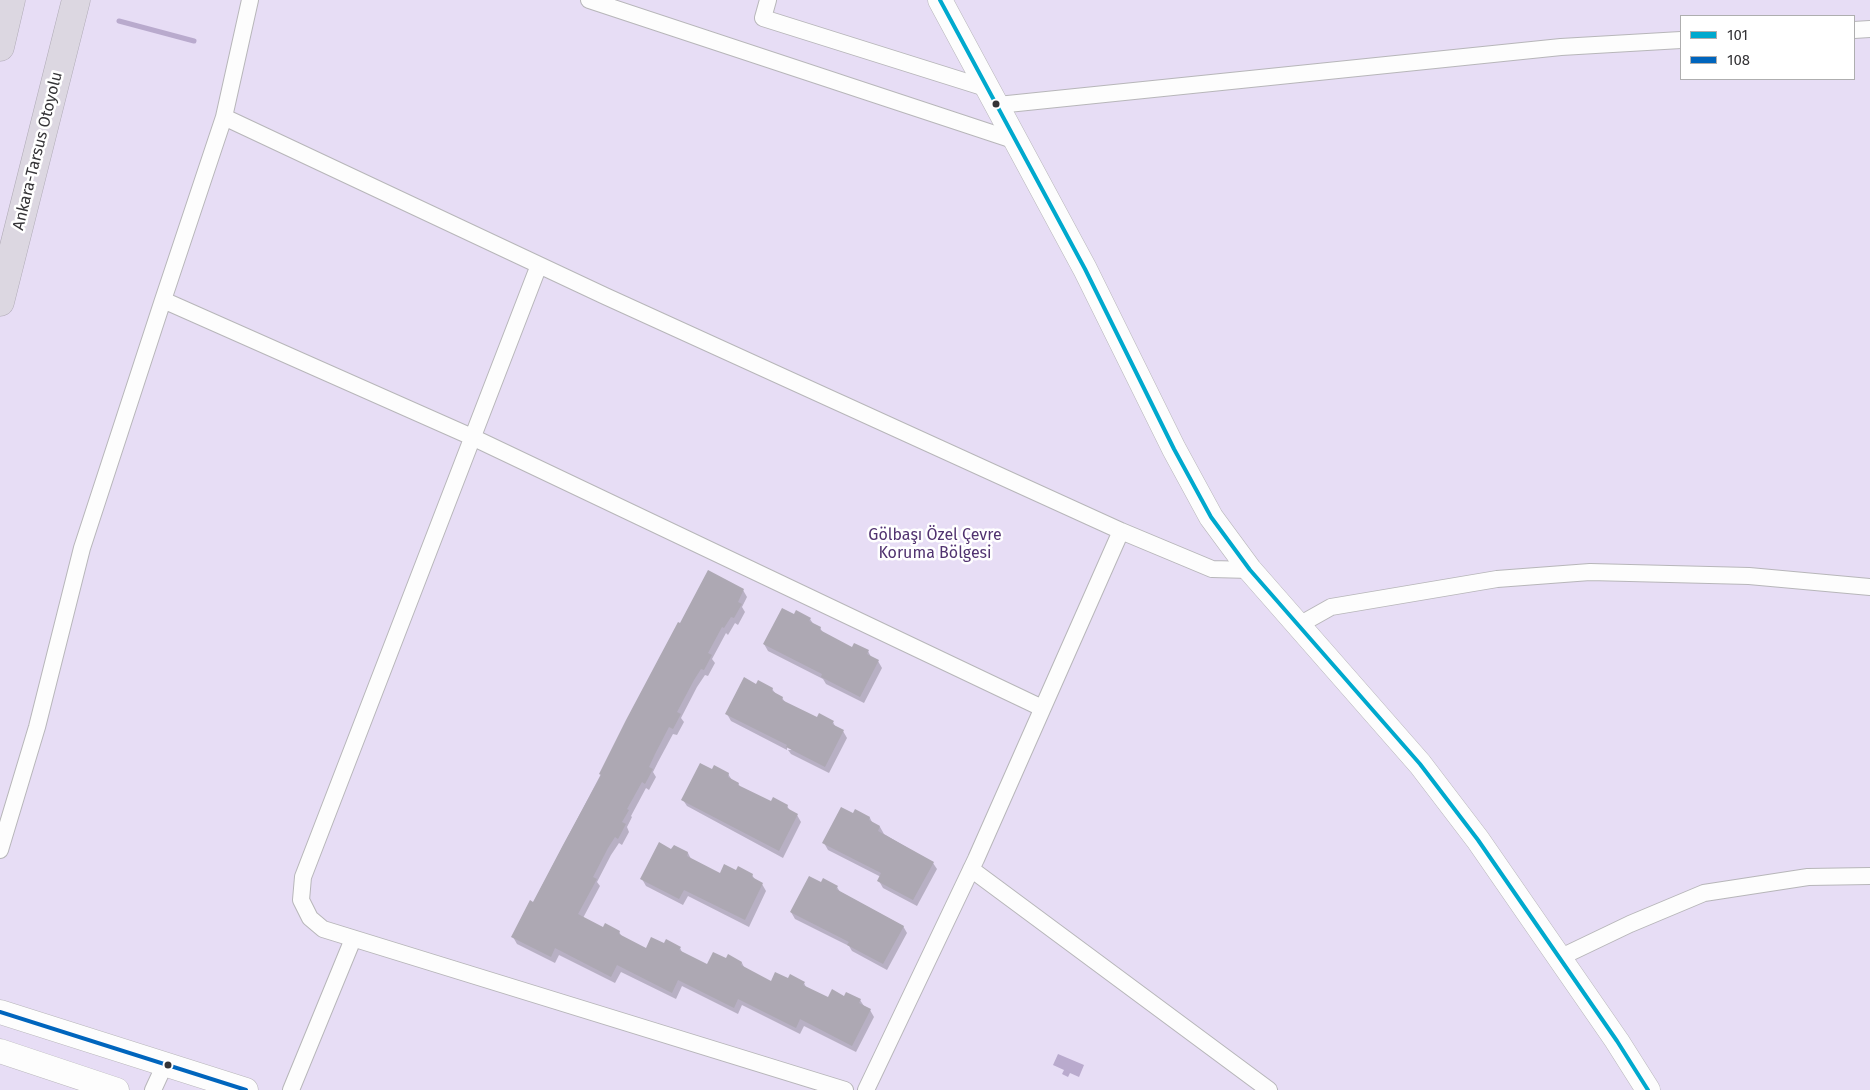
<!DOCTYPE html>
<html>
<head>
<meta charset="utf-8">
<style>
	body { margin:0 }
	#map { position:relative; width:1870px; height:1090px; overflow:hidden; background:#f1eff4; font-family:"Fira Sans",sans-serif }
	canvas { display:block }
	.legend { position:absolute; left:1680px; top:15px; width:175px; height:65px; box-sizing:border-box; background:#fff; border:1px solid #aeaeaf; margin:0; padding:6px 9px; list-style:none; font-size:15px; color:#353437 }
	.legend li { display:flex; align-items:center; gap:10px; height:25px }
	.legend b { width:25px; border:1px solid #aeaeaf }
</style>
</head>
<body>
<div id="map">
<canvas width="1870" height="1090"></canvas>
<ul class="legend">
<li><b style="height:6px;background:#00a9ce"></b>101</li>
<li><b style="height:6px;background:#0065bd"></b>108</li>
</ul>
</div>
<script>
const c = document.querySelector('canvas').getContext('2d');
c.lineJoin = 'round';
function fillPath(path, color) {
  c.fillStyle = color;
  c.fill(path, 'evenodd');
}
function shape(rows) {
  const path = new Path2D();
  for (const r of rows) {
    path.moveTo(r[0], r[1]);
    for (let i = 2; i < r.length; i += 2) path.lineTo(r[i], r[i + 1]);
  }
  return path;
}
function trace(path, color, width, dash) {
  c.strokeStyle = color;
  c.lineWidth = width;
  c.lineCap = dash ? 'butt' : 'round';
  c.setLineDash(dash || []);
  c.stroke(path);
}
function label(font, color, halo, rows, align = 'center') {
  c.font = font + ' "Fira Sans",sans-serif';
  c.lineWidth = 5;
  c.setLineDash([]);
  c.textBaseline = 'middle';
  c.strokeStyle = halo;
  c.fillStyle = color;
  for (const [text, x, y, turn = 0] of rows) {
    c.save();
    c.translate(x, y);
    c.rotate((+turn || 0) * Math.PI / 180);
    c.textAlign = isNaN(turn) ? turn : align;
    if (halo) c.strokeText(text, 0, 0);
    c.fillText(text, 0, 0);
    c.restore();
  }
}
const green = shape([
	[0,0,1870,0,1870,1090,0,1090],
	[1681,16,1854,16,1854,79,1681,79]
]);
const water = shape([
	[1058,1054,1084,1065,1079,1077,1070,1073,1068,1077,1062,1074,1064,1070,1053,1065]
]);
const shadow = shape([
	[743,590,747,597,742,607,745,612,738,625,735,623,728,635,726,633,712,659,715,663,708,676,705,675,697,687,681,718,684,722,677,735,673,734,658,762,653,772,656,777,649,790,646,788,631,816,632,817,627,827,629,832,622,845,619,843,611,855,597,882,600,886,583,918,604,929,619,932,623,938,646,950,664,945,680,948,683,954,707,966,726,960,742,963,745,969,771,982,788,980,804,983,807,989,828,999,845,998,860,1000,864,1006,870,1010,874,1017,856,1052,804,1026,800,1034,742,1005,738,1014,682,986,676,999,621,972,615,983,559,955,555,963,517,944,513,937,533,903,680,624],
	[795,616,810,619,814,625,820,628,824,634,852,648,868,651,871,657,878,661,882,668,864,703,826,684,823,679,768,651,764,644],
	[757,686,772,689,776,694,782,698,786,703,817,719,833,722,836,728,843,731,847,738,829,773,791,754,788,750,792,750,787,746,787,750,731,721,727,714],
	[713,771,728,774,732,780,738,783,740,787,772,803,787,806,791,812,797,815,801,822,783,858,687,806,683,800],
	[854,815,870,818,873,824,880,827,884,834,933,863,937,869,917,906,883,888,879,881,881,877,828,850,824,843],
	[672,851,688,853,691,859,720,874,737,872,752,875,756,881,762,884,766,891,749,927,688,896,683,905,646,886,642,879],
	[822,884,837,887,840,892,903,926,907,933,887,970,852,951,849,946,795,919,791,912]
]);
const stream = shape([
	[119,21,194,41]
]);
const building = shape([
	[708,570,744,589,738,602,742,604,734,618,731,617,724,628,722,627,708,653,712,655,704,670,701,669,694,680,677,712,681,714,673,729,669,727,655,754,649,767,653,769,645,784,642,782,627,809,629,810,622,822,626,824,618,839,615,837,608,848,593,877,597,879,578,914,603,927,605,923,620,931,619,934,646,948,651,937,664,943,666,939,681,947,679,950,707,964,713,952,726,958,728,954,742,962,741,965,771,981,775,972,788,978,790,974,805,982,803,985,828,997,832,989,844,996,846,992,861,999,859,1003,871,1009,852,1046,800,1019,796,1028,738,999,734,1008,678,980,672,993,617,965,611,977,555,948,551,957,511,937,530,900,533,902,563,845,601,775,599,774,626,720,678,622,680,623],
	[782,608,794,614,796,610,811,618,809,621,821,627,820,630,852,647,854,643,869,650,867,654,879,660,860,697,821,677,822,674,763,644],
	[744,677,756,684,758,680,773,688,772,691,783,697,782,700,817,717,819,713,834,721,832,724,844,730,825,767,786,747,787,745,725,714],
	[700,763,712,769,714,765,729,773,728,777,739,783,738,785,771,801,773,797,788,805,787,808,798,814,779,851,681,800],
	[841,807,853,813,855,809,870,817,869,820,880,826,878,831,934,862,913,900,877,881,881,873,822,843],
	[659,842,671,849,674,845,688,852,687,856,720,873,724,864,736,870,738,866,753,874,752,877,763,883,745,920,684,890,679,899,640,879],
	[809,876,821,882,823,878,838,886,836,889,904,926,883,964,847,945,849,942,790,912]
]);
const street = shape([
	[250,0,224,117,163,300,472,437,1042,708],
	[589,0,1016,141],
	[768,0,763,18,989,89],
	[1854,30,1870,29],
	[998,105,1561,47,1681,40],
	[224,117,605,296,1121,531,1212,569,1250,570],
	[539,265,303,877,301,900,310,918,323,929,845,1090],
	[1299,625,1331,607,1497,579,1590,572,1749,576,1870,587],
	[0,850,37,727,82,548,163,300],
	[971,869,1269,1090],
	[1559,958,1630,924,1704,893,1808,877,1870,876],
	[153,1090,165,1064],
	[291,1090,353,939],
	[866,1090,976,859,1121,531]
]);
const secondary = shape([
	[940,0,1085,269,1174,449,1211,517,1250,570,1420,764,1478,840,1617,1041,1648,1090],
	[0,1012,246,1090],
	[0,1051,117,1090]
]);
const highway = shape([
	[0,47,11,0],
	[0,302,76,0]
]);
const bus1 = shape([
	[940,0,1085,269,1174,449,1211,517,1250,570,1420,764,1478,840,1617,1041,1648,1090]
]);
const bus2 = shape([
	[0,1012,246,1090]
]);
const markers = [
	[996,104,4.5,"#353437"],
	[168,1065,4.5,"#353437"]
];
const streetNames = [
	["Ankara-Tarsus Otoyolu",38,151,-76]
];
const parkNames = [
	["Gölbaşı Özel Çevre",935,536],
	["Koruma Bölgesi",935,554]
];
fillPath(green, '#e7ddf5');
fillPath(water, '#b9aacd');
fillPath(shadow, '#0003');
trace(stream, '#b9aacd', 5);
fillPath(building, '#ada8b3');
trace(street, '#b7b6b9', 18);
trace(secondary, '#b7b6b9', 25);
trace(highway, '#afaab5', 29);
trace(street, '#fdfdfd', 16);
trace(secondary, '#fdfdfd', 24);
trace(highway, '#dcd7e1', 28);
trace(bus1, '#00a9ce', 4);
trace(bus2, '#0065bd', 4);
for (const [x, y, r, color] of markers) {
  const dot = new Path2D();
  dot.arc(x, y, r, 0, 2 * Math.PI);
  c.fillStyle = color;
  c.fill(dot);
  trace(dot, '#fff', 2);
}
label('16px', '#353437', '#fff', streetNames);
label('16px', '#513370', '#fff', parkNames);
</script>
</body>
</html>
